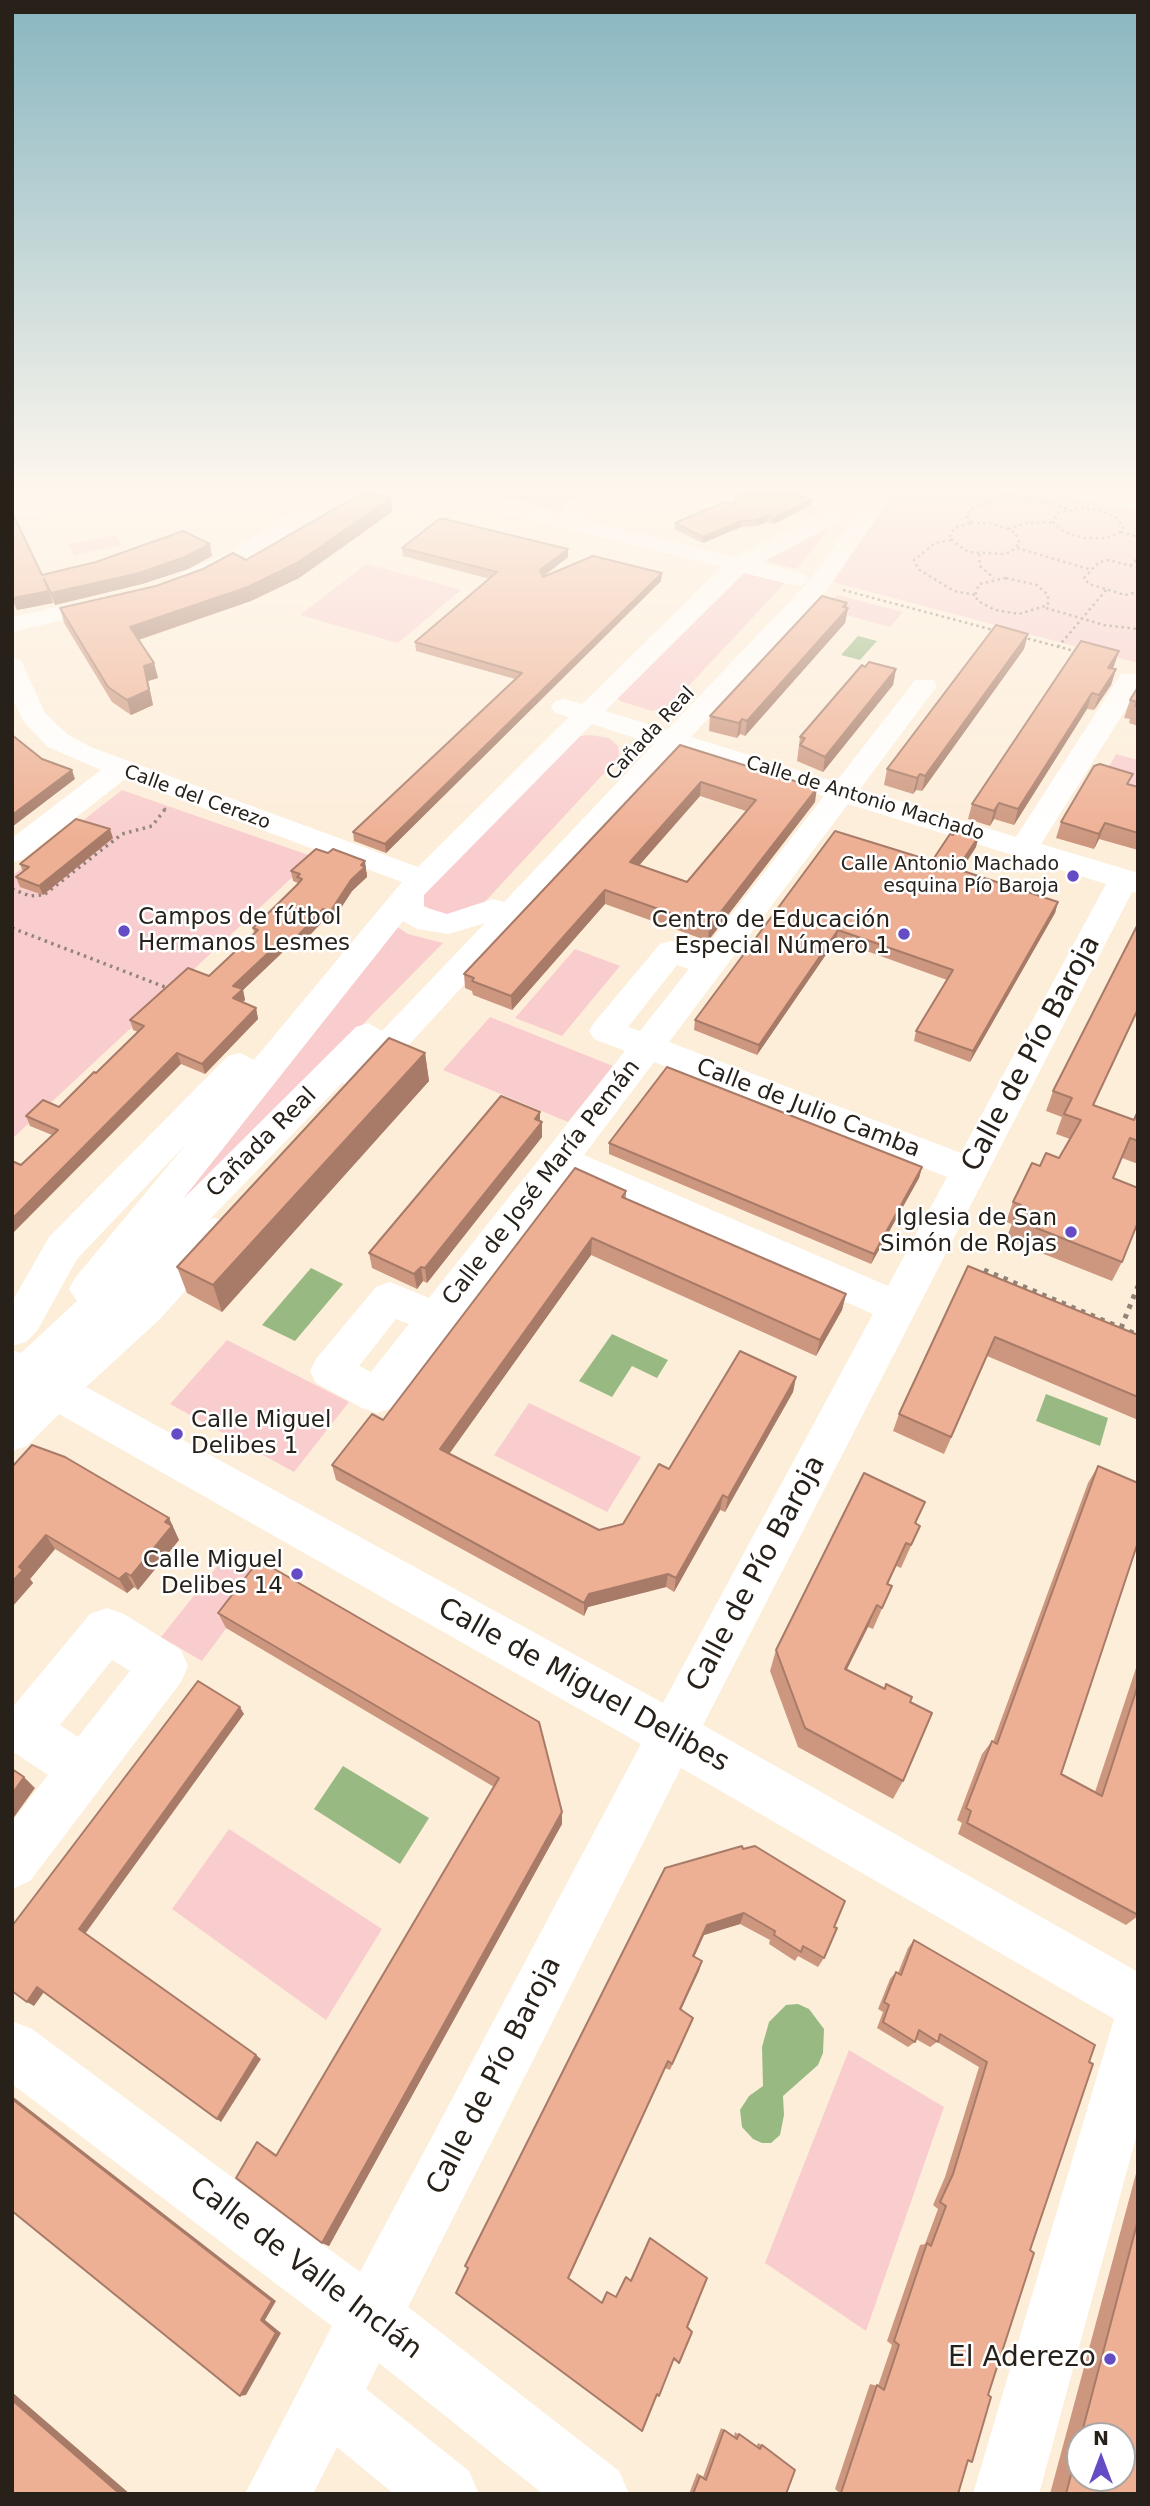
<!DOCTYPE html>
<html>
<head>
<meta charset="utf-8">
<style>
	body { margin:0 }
	#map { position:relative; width:1150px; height:2506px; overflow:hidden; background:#fdeeda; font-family:"DejaVu Sans",sans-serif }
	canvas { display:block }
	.frame { position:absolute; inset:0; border:14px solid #27211a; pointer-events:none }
	.north { position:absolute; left:1066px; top:2422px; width:70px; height:70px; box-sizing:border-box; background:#fff; border:2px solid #a9a6a3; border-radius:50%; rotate:0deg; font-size:19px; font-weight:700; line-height:28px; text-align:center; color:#27211a }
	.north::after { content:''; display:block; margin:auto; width:24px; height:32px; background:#654bc4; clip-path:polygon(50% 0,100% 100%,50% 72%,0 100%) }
</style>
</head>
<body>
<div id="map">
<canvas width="1150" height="2506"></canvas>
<div class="frame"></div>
<div class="north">N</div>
</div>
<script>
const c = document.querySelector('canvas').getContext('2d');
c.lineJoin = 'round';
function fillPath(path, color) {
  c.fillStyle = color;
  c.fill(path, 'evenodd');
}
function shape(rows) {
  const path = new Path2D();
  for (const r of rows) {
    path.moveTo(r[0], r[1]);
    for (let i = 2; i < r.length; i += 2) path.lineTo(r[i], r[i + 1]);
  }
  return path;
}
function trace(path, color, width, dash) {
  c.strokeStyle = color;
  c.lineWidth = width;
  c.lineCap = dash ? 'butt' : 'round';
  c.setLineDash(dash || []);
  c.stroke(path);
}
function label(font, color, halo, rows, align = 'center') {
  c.font = font + ' "DejaVu Sans",sans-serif';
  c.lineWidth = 5;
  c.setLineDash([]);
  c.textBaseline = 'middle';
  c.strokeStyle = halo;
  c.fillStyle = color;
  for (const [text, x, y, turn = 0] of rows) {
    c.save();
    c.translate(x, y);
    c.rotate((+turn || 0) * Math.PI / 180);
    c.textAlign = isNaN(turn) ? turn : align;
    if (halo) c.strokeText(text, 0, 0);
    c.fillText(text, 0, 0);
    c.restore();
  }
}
const green = shape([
	[480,491,585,491,557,510],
	[895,491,1037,491,1138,512,1138,663,833,582],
	[831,526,797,569,759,559],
	[116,535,121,545,74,555,69,544],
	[366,564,416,577,461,590,398,643,300,615],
	[737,571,785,583,670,706,652,711,620,701,616,696],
	[837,595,903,612,890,627,824,609],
	[590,735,609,738,618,746,619,757,481,906,443,916,419,903,417,891,580,736],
	[1116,754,1138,760,1138,791,1101,781],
	[122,790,314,857,12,1139,12,876],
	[390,922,408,934,443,943,128,1262],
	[575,949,620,966,562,1036,515,1018],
	[490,1017,613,1066,568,1122,443,1070],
	[227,1340,349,1402,294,1472,170,1404],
	[529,1403,641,1457,607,1512,494,1455],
	[227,1554,265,1576,202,1661,161,1637],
	[229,1829,382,1929,326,2020,172,1909],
	[849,2050,944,2107,866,2331,765,2263]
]);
const water = shape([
	[858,636,877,641,860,660,841,655],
	[311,1268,343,1284,295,1341,262,1325],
	[612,1334,668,1360,657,1378,632,1366,612,1397,579,1381],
	[1046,1394,1108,1418,1100,1446,1036,1421],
	[343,1766,429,1818,400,1864,314,1809],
	[798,2004,809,2009,824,2029,823,2053,818,2065,783,2096,784,2115,780,2135,771,2143,762,2143,753,2139,742,2127,740,2110,749,2096,763,2086,762,2047,769,2022,786,2005]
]);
const pathFar2 = shape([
	[1081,508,1102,511,1117,518,1123,527,1121,532,1106,538,1084,538,1064,532,1053,522,1057,513,1081,508],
	[971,523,990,523,1008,529,1015,533,1020,543,1011,552,1002,554,968,552,949,538,954,528,971,523],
	[971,523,966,515,972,508,1008,496,1043,501,1068,509],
	[1008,529,1026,523,1053,522],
	[1121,532,1138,537],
	[951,540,935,543,914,560,918,569,954,591,975,595],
	[1017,548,1092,570],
	[979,554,980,566,994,578],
	[1130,566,1138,558],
	[1138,568,1109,560,1099,562,1084,578,1089,584,1125,595,1138,592],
	[1006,578,1037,585,1048,595,1048,605,1019,614,995,610,978,601,975,595,979,584,1006,578],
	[843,590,997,631],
	[1046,608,1104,625,1138,629],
	[1022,637,1078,652],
	[1058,647,1107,589],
	[164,810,167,807]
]);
const pathFar1 = shape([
	[12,889,30,896,41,895],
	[45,894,122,834,152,826,166,808],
	[12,928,165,987]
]);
const path = shape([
	[984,1270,1138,1335],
	[1121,1328,1138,1286]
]);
const minor = shape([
	[92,491,138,491,127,498,12,520,12,506,92,491],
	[324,491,383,491,434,503,437,508,426,515,347,495,247,561,190,585,182,583,178,578,182,573,231,551,324,491],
	[429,491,468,491,559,514,590,491,616,491,581,519,736,557,823,512,845,491,867,491,839,522,761,563,805,574,809,579,805,584,797,586,744,573,605,711,667,730,811,579,872,491,894,491,827,589,691,737,836,782,915,680,933,680,937,686,860,789,1016,837,1121,674,1138,674,1138,690,1041,844,1135,872,1138,874,1138,893,1132,892,703,1725,1138,1972,1138,2130,1039,2494,973,2494,1114,2019,681,1768,408,2307,619,2471,629,2494,543,2494,379,2363,366,2389,469,2471,479,2494,394,2494,337,2447,313,2494,245,2494,332,2326,12,2084,12,2021,32,2029,360,2272,641,1744,59,1414,27,1446,12,1451,12,1350,21,1353,77,1301,69,1289,75,1278,187,1143,77,1259,37,1331,26,1342,12,1346,12,1302,49,1237,228,1056,240,1053,254,1060,402,882,125,779,23,859,12,862,12,838,101,770,48,747,24,722,12,698,12,657,21,660,45,713,68,735,93,748,418,867,569,717,555,713,551,707,555,701,564,699,582,704,722,567,432,496,429,491],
	[592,724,654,744,504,902,493,899,447,914,424,907,424,895,592,724],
	[679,751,824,796,703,951,671,941,660,944,594,1023,589,1031,594,1039,625,1051,429,1298,390,1282,376,1287,316,1359,310,1371,316,1383,362,1408,377,1413,392,1408,566,1178,873,1314,663,1703,86,1387,160,1319,228,1243,234,1233,228,1223,215,1218,209,1220,343,1082,346,1087,358,1090,370,1087,679,751],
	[848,804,1106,884,961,1153,669,1042,848,804],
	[403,921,417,929,449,934,485,923,382,1031,368,1023,356,1027,183,1199,403,921],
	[677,965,689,969,640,1031,628,1027,677,965],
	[654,1062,947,1177,888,1286,584,1155,654,1062],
	[396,1319,409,1324,371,1372,359,1366,396,1319],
	[112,595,121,597,124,602,121,607,12,632,12,617,112,595],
	[107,1608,124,1614,181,1650,188,1666,181,1682,30,1881,12,1889,12,1821,48,1775,12,1751,12,1708,90,1614,107,1608],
	[112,1660,130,1671,78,1737,60,1725,112,1660]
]);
const wall = shape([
	[802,491,798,496,812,499,811,505,774,524,767,522,757,526,741,527,703,543,674,529,675,523,732,505],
	[391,498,392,512,299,578,251,601,139,640,154,663,158,678,148,681,153,705,131,715,112,702,64,623,60,608,156,586,246,560],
	[12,512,42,575,212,556,188,569,142,584,55,605,52,599,53,603,17,610,12,600],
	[402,548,568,557,543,576,661,581,386,853,354,841,353,832,515,679,416,651,415,642,490,579,403,556],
	[846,607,848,608,845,623,745,736,740,734,737,738,709,731,710,716],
	[1028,634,1024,649,922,791,916,790,913,794,884,785,887,769],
	[1119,651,1112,669,1116,669,1111,685,1094,710,1087,709,1014,825,994,819,990,826,968,819,972,804],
	[865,667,896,669,893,685,823,772,797,761,800,737],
	[1138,687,1138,726,1129,723,1130,719,1124,718,1130,700],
	[680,745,815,802,708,941,605,904,512,1010,473,995,472,991,465,988,464,974],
	[700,796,746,811,687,882,639,865],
	[1129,784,1138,787,1138,850,1099,839,1094,849,1056,838,1061,822],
	[113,838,43,895,20,887,16,877,23,872,20,864],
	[976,847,961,871,1058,902,1055,913,970,1062,914,1041,916,1031,947,980,836,940,757,1055,694,1030,695,1020,932,861],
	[291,871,367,872,367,877,352,891,332,922,325,919,294,952,286,949,243,990,245,1000,242,1002,256,1008,258,1019,205,1074,181,1064,21,1165,52,1135,30,1126,26,1116,59,1107,96,1073,138,1032,133,1030,130,1020,209,976,254,933,253,928,298,883,293,881],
	[1138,1010,1093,1105,1133,1120,1138,1110,1138,1164,1122,1158,1113,1178,1122,1262,1112,1281,1006,1239,1012,1224,1006,1222,1013,1202,1040,1166,1059,1158,1070,1139,1056,1134,1062,1117,1046,1111,1053,1091],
	[425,1053,429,1081,222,1312,187,1293,177,1267],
	[540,1121,542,1122,542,1137,427,1283,423,1281,417,1289,372,1268,369,1253],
	[609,1143,922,1167,919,1178,871,1264,609,1154],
	[626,1191,626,1199,846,1294,842,1310,816,1356,591,1255,449,1454,599,1530,623,1524,669,1469,796,1377,793,1392,725,1512,720,1510,674,1592,666,1587,588,1607,584,1616,336,1480,332,1465,383,1420],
	[968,1266,1138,1335,1138,1420,987,1356,944,1454,893,1431,899,1414],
	[1098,1466,1061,1774,1095,1792,1138,1662,1138,1916,1126,1925,958,1834,962,1823,957,1820,982,1754,992,1741,993,1742,1088,1483],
	[12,1467,169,1518,179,1540,138,1590,134,1587,127,1593,55,1549,30,1579,33,1583,12,1607],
	[925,1502,916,1523,920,1526,901,1568,896,1566,888,1584,892,1586,873,1629,868,1627,847,1669,910,1702,903,1781,893,1799,798,1747,770,1671,776,1650],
	[259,1560,562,1824,329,2246,322,2243,266,2147,277,2155,494,1787,226,1628,218,1613],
	[743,1849,834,1927,824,1958,818,1967,798,1956,795,1961,769,1944,770,1940,740,1924,704,1935,694,1957,702,1961,681,2010,693,2018,690,2026,670,2070,665,2068,569,2278,602,2303,616,2297,624,2279,626,2277,630,2281,650,2238,687,2327,679,2363,673,2360,657,2394,456,2293],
	[914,1940,1095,2045,1030,2250,988,2395,972,2462,968,2460,958,2494,841,2494,835,2489,870,2384,878,2386,892,2345,887,2341,920,2245,925,2244,938,2209,933,2205,945,2177,979,2067,937,2042,930,2047,916,2039,915,2042,908,2047,877,2028,883,2012,878,2009,890,1979,896,1972,898,1973,908,1948],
	[1138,2166,1138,2494,1050,2494],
	[1080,2436,1122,2436,1080,2478],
	[721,2428,734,2437,735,2432,756,2447,758,2443,762,2445,786,2494,689,2494,697,2473,703,2477]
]);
const shadedWall = shape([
	[797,491,802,491,793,501,794,495],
	[391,498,392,512,299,578,251,601,134,641,130,627],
	[812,499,811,505,774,524,774,518],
	[767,515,767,522,757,526,757,520],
	[741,521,741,527,703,543,703,537],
	[210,544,212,556,188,569,142,584,55,605,51,593],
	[568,549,568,557,540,579,540,570],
	[662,573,661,581,386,853,385,844],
	[49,591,53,603,17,610,13,598],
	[847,603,846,610,848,608,845,623,745,736,747,721],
	[1028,634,1024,649,922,791,925,776],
	[1119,651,1114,666,1103,683,1108,668],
	[154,663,158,678,148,681,153,705,131,715,127,700,144,666],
	[896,669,893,685,823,772,825,757],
	[1116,669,1111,685,1094,710,1099,695],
	[1092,693,1087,709,1014,825,1018,809],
	[742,719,740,734,737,738,739,723],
	[72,770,75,779,12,827,12,815],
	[920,774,916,790,913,794,917,778],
	[701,782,700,796,630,876,630,862],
	[817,788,815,802,708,941,709,927],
	[999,803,994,819,990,826,994,811],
	[1105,823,1099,839,1094,849,1099,834],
	[110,829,113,838,43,895,39,886],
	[979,836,976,847,954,880,957,869],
	[365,861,367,877,352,891,332,922,330,912,361,865],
	[605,890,605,904,512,1010,511,996],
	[1058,902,1055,913,970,1062,973,1051],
	[323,909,325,919,294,952,292,942],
	[838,930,836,940,757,1055,759,1045],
	[283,939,286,949,243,990,245,1000,236,1009,233,998,233,986],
	[256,1008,258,1019,205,1074,202,1064],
	[1138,1009,1138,1010,1084,1125,1093,1105],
	[177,1053,181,1064,12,1234,12,1219],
	[425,1053,429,1081,222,1312,213,1285],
	[540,1112,540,1124,542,1122,542,1137,427,1283,425,1268],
	[922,1167,919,1178,871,1264,874,1254],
	[592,1238,591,1255,442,1464,440,1449],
	[421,1267,423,1281,417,1289,414,1274],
	[846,1294,842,1310,816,1356,820,1340],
	[796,1377,793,1392,725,1512,728,1498],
	[723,1495,720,1510,674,1592,676,1578],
	[169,1518,179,1540,138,1590,131,1576,165,1522],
	[46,1535,55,1549,30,1579,33,1583,12,1607,12,1582,19,1567],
	[126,1573,134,1587,127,1593,119,1579],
	[668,1574,666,1587,588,1607,584,1616,584,1603,589,1594],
	[877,1605,868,1627,837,1689,845,1669],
	[240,1707,244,1714,85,1934,79,1929],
	[24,1777,35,1788,12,1820,12,1794],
	[562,1812,562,1824,329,2246,322,2243],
	[744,1913,740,1924,704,1935,690,1966,693,1956,707,1925],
	[702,1961,699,1971,677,2018,680,2009],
	[37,1987,44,1992,34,2006,27,2002],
	[256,2055,261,2059,221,2122,217,2119],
	[668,2061,665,2068,568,2279,568,2278],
	[12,2096,276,2301,265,2320,281,2333,246,2395,240,2396,261,2320,12,2099],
	[12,2392,130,2494,120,2494,12,2400]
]);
const building = shape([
	[744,491,797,491,794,495,812,499,774,518,767,515,757,520,741,521,703,537,675,523,725,502,732,505,744,491],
	[364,492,391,498,297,563,248,587,130,627,154,663,144,666,149,690,127,700,108,687,60,608,156,586,203,569,233,553,246,560,364,492],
	[12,512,42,575,96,562,183,531,210,544,185,557,139,573,51,593,44,579,49,591,13,598,12,512],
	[439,519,444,519,568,549,540,570,543,577,593,556,662,573,385,844,353,832,522,673,415,642,497,572,402,548,439,519],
	[822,596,847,603,843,607,848,608,747,721,742,719,739,723,710,716,822,596],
	[996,625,1028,634,925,776,920,774,917,778,887,769,996,625],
	[1081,641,1119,651,1108,668,1116,669,1099,695,1092,693,1018,809,999,803,994,811,972,804,1081,641],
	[869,662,896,669,825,757,800,745,805,738,800,737,862,665,865,667,869,662],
	[1138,687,1138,706,1135,706,1137,702,1130,700,1138,687],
	[12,735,42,759,72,770,12,815,12,735],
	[680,745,817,788,709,927,605,890,511,996,472,981,474,978,464,974,680,745],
	[701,782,756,800,687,882,630,862,701,782],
	[1100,764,1133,774,1127,784,1138,787,1138,833,1105,823,1099,834,1061,822,1094,766,1100,764],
	[76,819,110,829,39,886,16,877,29,867,20,864,76,819],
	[957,829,979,836,957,869,1058,902,973,1051,916,1031,953,970,838,930,759,1045,695,1020,835,831,932,861,950,834,953,835,957,829],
	[316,849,328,853,333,849,365,861,361,865,365,867,351,880,330,912,323,909,292,942,283,939,233,986,243,989,233,998,256,1008,202,1064,177,1053,12,1219,12,1161,21,1165,58,1130,26,1116,43,1100,59,1107,94,1072,96,1073,144,1026,130,1020,188,968,209,976,258,930,253,928,297,885,302,879,297,877,300,874,291,871,316,849],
	[1138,924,1138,1009,1093,1105,1134,1120,1138,1111,1138,1141,1130,1138,1113,1178,1138,1188,1138,1222,1122,1262,1014,1219,1021,1205,1013,1202,1032,1163,1040,1166,1046,1153,1059,1158,1081,1120,1064,1114,1072,1098,1053,1091,1138,924],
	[389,1038,425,1053,213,1285,177,1267,389,1038],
	[667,1067,922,1167,874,1254,609,1143,667,1067],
	[501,1096,540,1112,535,1119,542,1122,425,1268,421,1267,414,1274,369,1253,501,1096],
	[575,1168,626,1191,622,1197,846,1294,820,1340,592,1238,440,1449,599,1530,623,1524,659,1464,669,1469,740,1351,796,1377,728,1498,723,1495,676,1578,668,1574,589,1594,584,1603,332,1465,372,1414,383,1420,575,1168],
	[968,1266,1138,1335,1138,1397,995,1337,951,1437,899,1414,968,1266],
	[32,1445,65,1457,169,1518,165,1522,172,1526,131,1576,126,1573,119,1579,46,1535,19,1567,23,1570,12,1582,12,1467,32,1445],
	[1098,1466,1138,1483,1138,1542,1061,1774,1102,1796,1138,1685,1138,1915,967,1823,971,1811,966,1808,992,1741,997,1744,1098,1466],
	[864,1473,925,1502,915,1523,920,1526,911,1545,906,1543,887,1584,892,1586,882,1608,877,1605,845,1669,885,1689,886,1684,912,1697,910,1702,932,1713,903,1781,805,1728,776,1650,864,1473],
	[259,1560,539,1722,562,1812,322,2243,236,2178,257,2142,276,2156,499,1778,218,1613,259,1560],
	[198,1681,240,1707,79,1929,256,2055,217,2119,37,1987,27,2002,12,1991,12,1926,198,1681],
	[12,1769,24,1777,12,1794,12,1769],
	[742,1846,743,1849,755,1846,845,1901,834,1927,837,1928,824,1958,803,1946,801,1952,774,1935,775,1931,744,1913,707,1925,693,1956,702,1961,680,2009,693,2018,672,2064,668,2061,568,2278,602,2303,607,2292,616,2297,626,2277,631,2281,650,2238,707,2278,687,2327,692,2332,679,2363,674,2358,659,2396,657,2394,642,2431,456,2293,468,2268,465,2266,665,1868,742,1846],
	[914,1940,1095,2045,1089,2062,1093,2064,1030,2250,1034,2253,988,2395,991,2397,972,2462,968,2460,958,2494,843,2494,841,2493,877,2385,884,2390,899,2345,894,2341,927,2243,931,2246,946,2206,940,2202,953,2174,987,2062,940,2034,938,2042,919,2030,915,2042,883,2022,889,2005,884,2002,896,1972,901,1975,914,1940],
	[12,2099,272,2301,261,2320,276,2333,240,2396,12,2211,12,2099],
	[1138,2220,1138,2494,1066,2494,1080,2440,1080,2478,1122,2478,1122,2436,1081,2436,1138,2220],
	[12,2400,120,2494,12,2494,12,2400],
	[724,2430,737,2439,739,2434,760,2449,762,2445,795,2470,786,2494,693,2494,700,2476,706,2480,724,2430]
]);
const markers = [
	[1073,876,7,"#654bc4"],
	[124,931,7,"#654bc4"],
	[904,934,7,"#654bc4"],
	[1071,1232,7,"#654bc4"],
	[177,1434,7,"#654bc4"],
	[297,1574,7,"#654bc4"],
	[1110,2359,7,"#654bc4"]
];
const farStreetnames = [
	["Cañada Real",651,734,-47],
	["Calle del Cerezo",197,798,20],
	["Calle de Antonio Machado",865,799,17]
];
const farPoinames = [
	["Calle Antonio Machado",1059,865],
	["esquina Pío Baroja",1059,887]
];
const poiNames = [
	["Campos de fútbol",138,918,"left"],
	["Hermanos Lesmes",138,944,"left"],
	["Centro de Educación",890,921],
	["Especial Número 1",890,947],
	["Iglesia de San",1057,1219],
	["Simón de Rojas",1057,1245],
	["Calle Miguel",191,1421,"left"],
	["Delibes 1",191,1447,"left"],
	["Calle Miguel",283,1561],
	["Delibes 14",283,1587]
];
const streetNames = [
	["Calle de Julio Camba",808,1109,21],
	["Cañada Real",262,1143,-45],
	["Calle de José María Pemán",542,1183,-52]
];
const nearStreetnames = [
	["Calle de Pío Baroja",1032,1054,-62],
	["Calle de Pío Baroja",757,1574,-62],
	["Calle de Miguel Delibes",583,1686,29],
	["Calle de Pío Baroja",495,2076,-63],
	["Calle de Valle Inclán",305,2269,37]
];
const nearPoinames = [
	["El Aderezo",1096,2359]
];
fillPath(green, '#f9cdce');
fillPath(water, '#99b983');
trace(pathFar2, '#8f8477', 2.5, [2.5, 3.5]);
trace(pathFar1, '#8f8477', 3.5, [2.5, 4.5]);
trace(path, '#8f8477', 5, [4.5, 6]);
fillPath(minor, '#fff');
fillPath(wall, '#cd977f');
fillPath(shadedWall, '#a77b68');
fillPath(building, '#eeb094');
trace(building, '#a77b68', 2);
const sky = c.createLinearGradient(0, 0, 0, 842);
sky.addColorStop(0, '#88b6c0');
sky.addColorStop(0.58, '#fef7ee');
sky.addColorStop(1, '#fef7ee00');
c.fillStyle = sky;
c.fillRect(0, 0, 1150, 842);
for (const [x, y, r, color] of markers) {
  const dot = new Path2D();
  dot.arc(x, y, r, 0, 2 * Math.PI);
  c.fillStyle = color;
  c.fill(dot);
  trace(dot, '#fff', 2.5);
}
label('19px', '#27211a', '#fff', farStreetnames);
label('19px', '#27211a', '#fff', farPoinames, 'right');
label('23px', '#27211a', '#fff', poiNames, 'right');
label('23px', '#27211a', '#fff', streetNames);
label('28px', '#27211a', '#fff', nearStreetnames);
label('28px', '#27211a', '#fff', nearPoinames, 'right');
</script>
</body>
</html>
